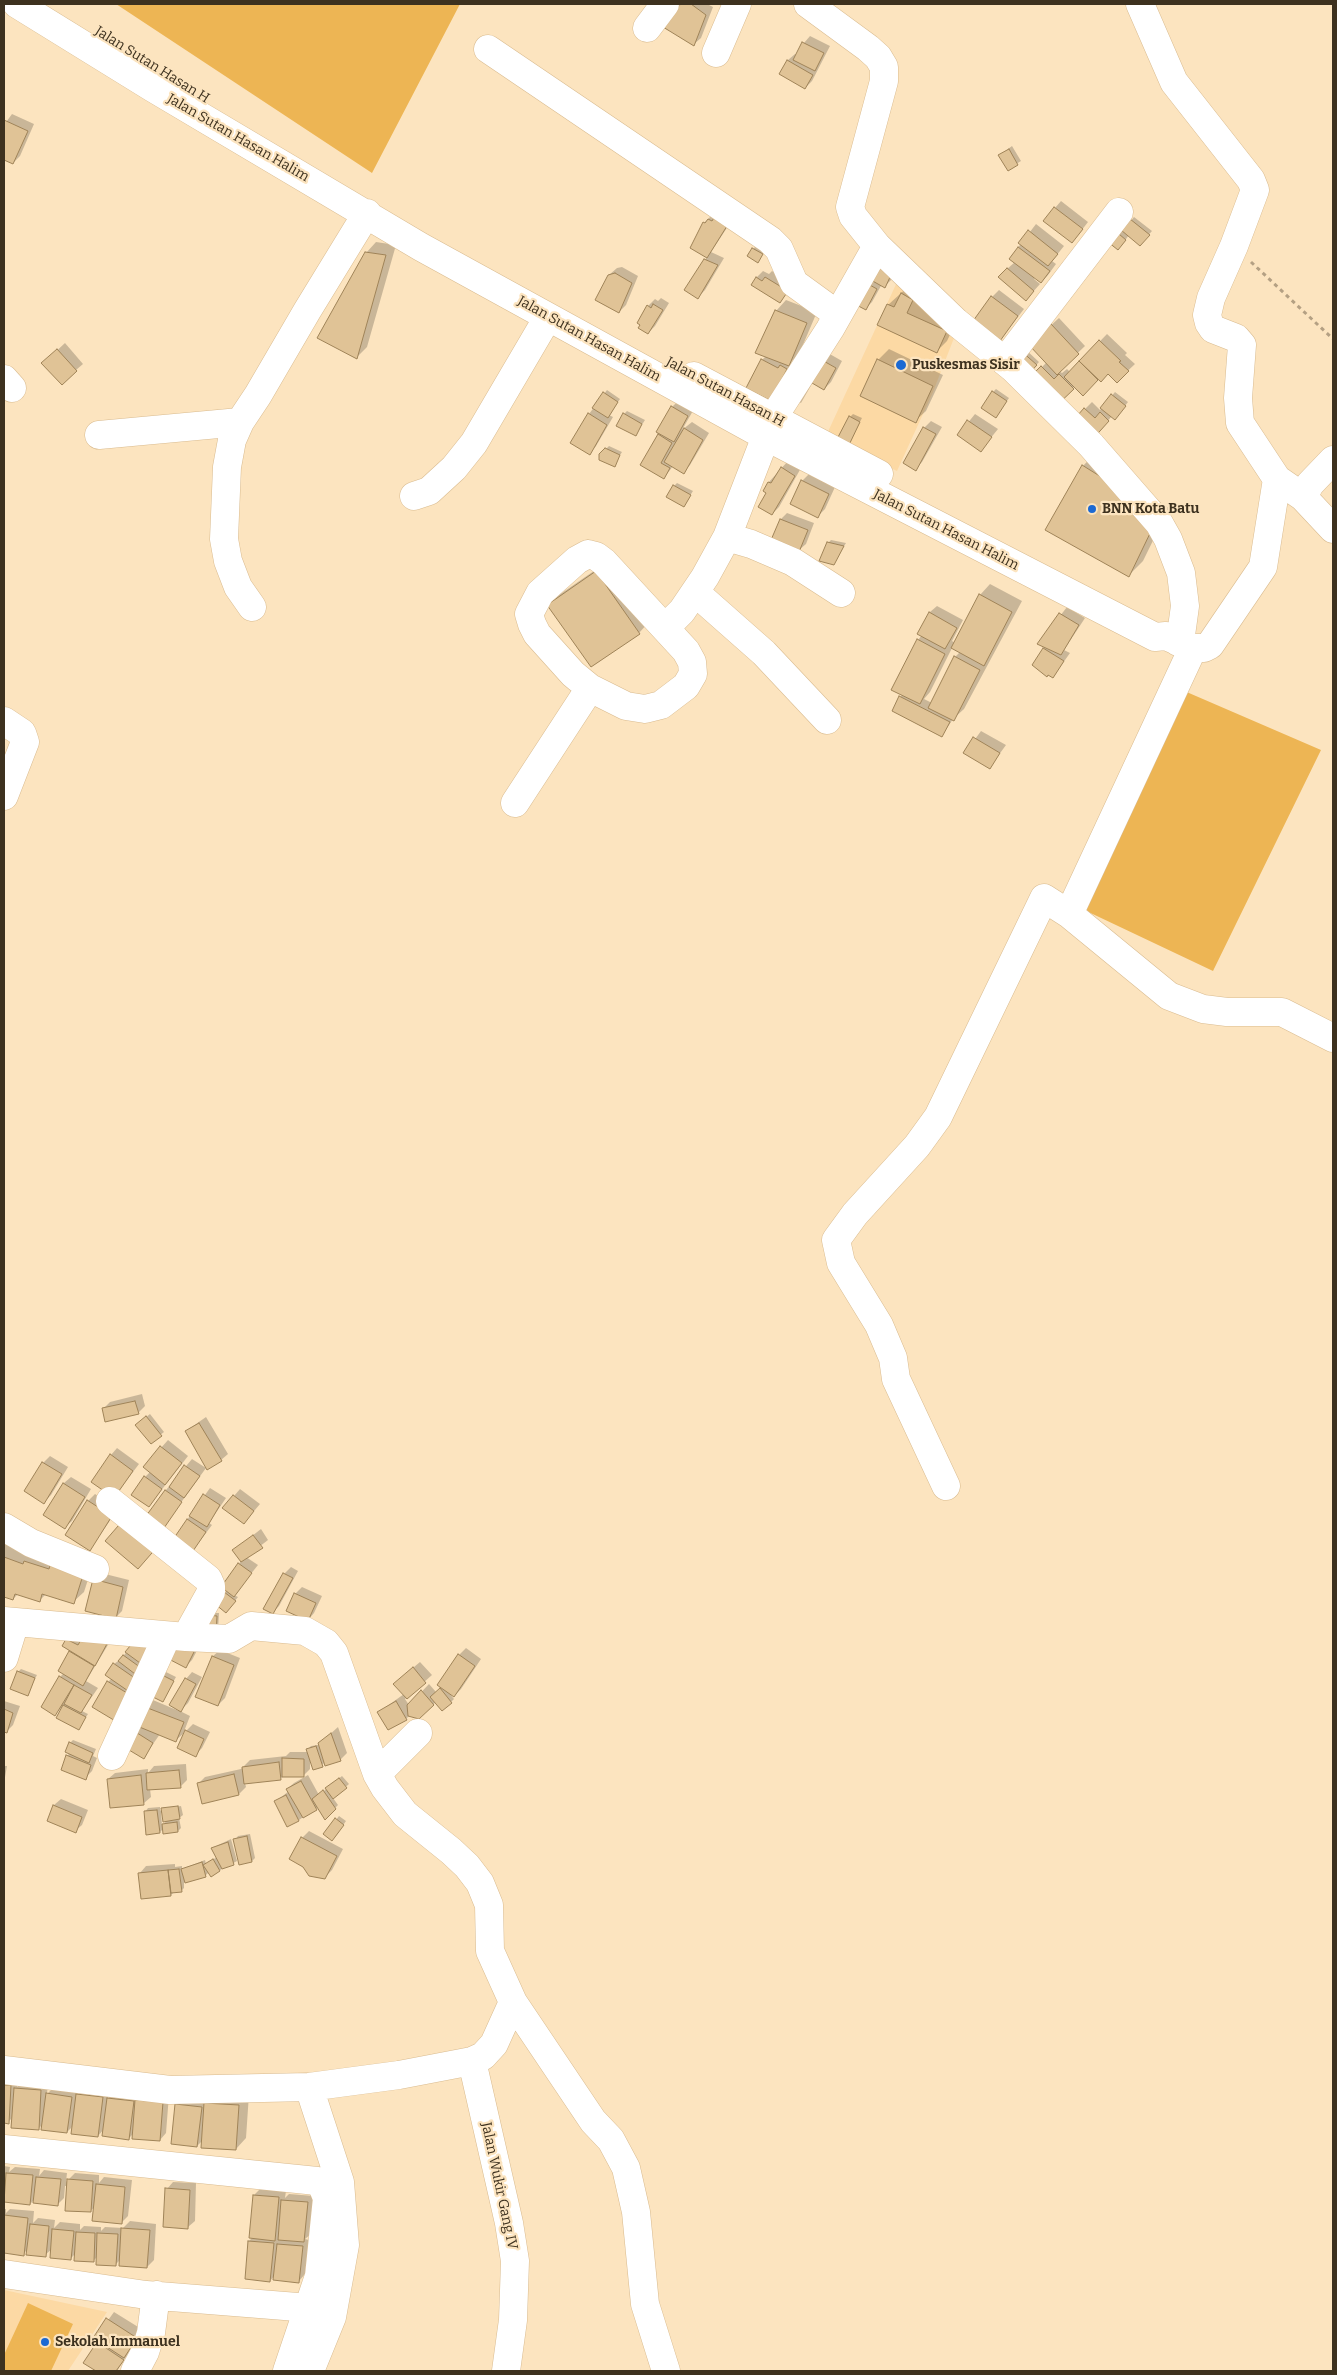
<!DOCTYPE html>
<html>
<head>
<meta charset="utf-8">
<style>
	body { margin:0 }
	#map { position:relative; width:1337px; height:2375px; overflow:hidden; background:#fce4bf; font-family:Bitter,serif }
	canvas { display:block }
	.frame { position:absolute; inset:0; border:5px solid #3d311f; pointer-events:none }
</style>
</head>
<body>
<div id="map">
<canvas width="1337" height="2375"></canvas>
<div class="frame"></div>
</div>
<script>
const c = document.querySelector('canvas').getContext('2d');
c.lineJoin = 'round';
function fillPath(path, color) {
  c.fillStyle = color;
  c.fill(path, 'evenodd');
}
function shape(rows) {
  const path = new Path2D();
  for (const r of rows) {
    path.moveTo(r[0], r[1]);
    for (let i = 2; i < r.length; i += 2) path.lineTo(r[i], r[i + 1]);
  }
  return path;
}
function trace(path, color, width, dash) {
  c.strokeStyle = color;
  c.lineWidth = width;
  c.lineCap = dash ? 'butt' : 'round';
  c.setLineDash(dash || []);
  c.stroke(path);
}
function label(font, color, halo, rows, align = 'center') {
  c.font = font + ' Bitter,serif';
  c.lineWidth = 4.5;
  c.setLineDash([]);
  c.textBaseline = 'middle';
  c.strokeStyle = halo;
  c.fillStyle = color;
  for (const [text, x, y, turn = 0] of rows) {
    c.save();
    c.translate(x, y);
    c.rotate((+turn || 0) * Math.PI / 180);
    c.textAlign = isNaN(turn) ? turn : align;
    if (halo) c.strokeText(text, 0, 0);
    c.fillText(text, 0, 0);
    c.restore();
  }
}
const built = shape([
	[898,280,954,338,933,392,897,471,826,436],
	[4,2290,107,2312,68,2371,4,2371]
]);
const green = shape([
	[116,4,460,4,372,173],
	[1182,690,1321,750,1213,971,1080,908],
	[28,2303,73,2324,51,2371,4,2371,4,2355]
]);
const shadow = shape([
	[677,4,707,4,713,7,701,38,694,44],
	[810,36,830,46,812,81,805,88,780,73,788,60,795,54,797,55,804,43],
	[12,114,34,124,20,156,13,163,4,158,4,125],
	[1012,146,1021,161,1008,169,1000,155],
	[1061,201,1088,222,1078,235,1055,208],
	[738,211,711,252,724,258,705,290,698,297,705,260,707,257,704,223,711,216],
	[1134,217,1152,231,1143,241,1129,235,1121,246,1105,238,1122,231],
	[1036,224,1064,246,1052,261,1056,264,1048,275,1041,282,1035,277,1034,279,1040,284,1032,293,1007,269,1015,262,1010,258],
	[376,242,396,245,367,347,357,357,366,253],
	[756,246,765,251,760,258,753,249],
	[878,247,892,279,885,286,882,284,872,302,865,309],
	[622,267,638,276,626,305,619,312,609,275,617,268],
	[763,271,769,274,772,271,793,284,780,301,756,278],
	[912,283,957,320,947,341,937,351,888,305],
	[999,290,1024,309,1000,340,992,297],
	[661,298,669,303,655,326,648,333,648,306,655,299,658,301],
	[786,300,817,312,799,354,792,361,777,393,762,360,766,356,776,311],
	[1059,318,1085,346,1059,371,1062,373,1067,369,1070,372,1107,334,1127,353,1125,355,1135,364,1117,381,1108,373,1099,378,1083,394,1075,386,1054,406,1029,380,1047,362,1037,338],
	[65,343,83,364,76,370,50,357],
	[1024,348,1039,362,1025,377],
	[821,349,842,361,831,382,824,389,813,382,801,403,790,398],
	[889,349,943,375,926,411,915,421,878,360],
	[996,389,1009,398,996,417,993,392],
	[607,390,620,399,609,415,613,417,596,446,590,453,589,414],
	[1115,392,1128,402,1118,415,1112,416,1098,432,1085,409,1092,402,1100,410],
	[679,400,694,409,682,430,692,422,709,433,690,465,683,472,673,466,664,478,642,464,672,407],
	[627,411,645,420,636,434,624,414],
	[853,414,862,418,848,445,850,417],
	[975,414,998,429,981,450,958,435],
	[931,421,942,427,922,462,915,469,904,463,924,428],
	[609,446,622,452,614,465,601,454],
	[1097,451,1135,486,1169,508,1143,561,1129,575,1047,530,1083,466],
	[788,461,801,468,779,507,772,514,768,493,769,482],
	[809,474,835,487,825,509,818,516,802,481],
	[677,483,693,491,684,505,674,486],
	[787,513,814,523,806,544,799,550,781,519],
	[831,540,846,543,834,563,828,543],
	[607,562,649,622,639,633,549,605,559,595],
	[990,584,1022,601,964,709,953,719,942,735,900,697,903,694,918,640,922,635,918,633,930,612,937,606,963,620,952,641,955,643,980,595],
	[952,648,960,652,955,657,932,703,924,699,930,692],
	[1067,607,1085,618,1064,650,1070,653,1053,677,1034,665,1045,647,1039,643],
	[981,731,1006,745,990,767,965,753],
	[142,1394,145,1406,138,1413,103,1409,110,1402],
	[150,1414,164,1432,151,1442,140,1422],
	[206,1417,228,1454,221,1460,186,1431],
	[168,1440,188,1456,149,1506,145,1477,151,1471,145,1466],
	[117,1448,139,1464,114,1497,111,1455],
	[50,1456,68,1467,51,1495,44,1502,43,1463],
	[192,1459,206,1468,164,1526,166,1490],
	[71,1477,91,1489,72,1521,65,1527,44,1515,64,1483],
	[210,1488,226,1498,209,1523,212,1525,193,1550,187,1520],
	[240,1489,260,1504,244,1523,234,1496],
	[95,1494,118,1509,90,1549,88,1501],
	[261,1529,268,1540,246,1557,258,1565,234,1595,238,1597,229,1608,225,1593,227,1590,222,1586,241,1561,234,1550],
	[4,1544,33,1553,94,1561,84,1592,73,1602,46,1594,39,1601,18,1594,13,1599,4,1596],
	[291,1567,298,1571,279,1606,272,1613,284,1574],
	[101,1573,129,1580,122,1611,115,1618,86,1610],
	[302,1587,322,1596,314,1613,308,1620,295,1594],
	[210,1613,219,1613,218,1631],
	[114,1635,86,1681,98,1688,82,1711,88,1714,79,1728,63,1706,55,1714,60,1677,64,1673,59,1670,71,1650,67,1639],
	[135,1640,151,1647,128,1716,108,1682,112,1678,114,1664,122,1658],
	[200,1645,192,1660,186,1666,164,1655],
	[466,1648,481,1659,461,1689,454,1696,449,1693,454,1699,451,1702,436,1702,418,1718,410,1715,406,1719,379,1712,404,1694,402,1677,420,1662,432,1675,405,1699,409,1705,429,1684,436,1692,442,1687,459,1655],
	[220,1650,240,1658,225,1698,218,1705,213,1656],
	[21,1669,37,1675,27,1694,18,1672],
	[164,1671,176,1677,163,1700,151,1694],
	[192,1672,202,1677,188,1703,180,1711,190,1716,183,1734,176,1740,160,1734,144,1757,126,1747,146,1707,153,1700,179,1711,186,1679],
	[4,1701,20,1706,13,1725,7,1731,4,1730],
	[193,1724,210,1732,202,1748,195,1755,186,1731],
	[338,1727,347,1753,340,1760,325,1762,322,1765,310,1758,310,1769,303,1776,284,1776,280,1779,245,1783,246,1787,239,1794,203,1803,198,1784,205,1777,241,1769,250,1760,286,1756,290,1752,309,1752,308,1749,311,1746,318,1745],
	[73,1740,96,1749,93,1756,97,1758,92,1771,85,1778,67,1756,70,1753,70,1743],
	[186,1764,187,1780,180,1787,150,1789,151,1797,144,1803,108,1779,115,1773,148,1769,148,1773,154,1766],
	[4,1766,7,1766,4,1783],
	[308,1775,319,1795,342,1776,349,1784,333,1798,338,1805,325,1818,318,1807,299,1820,275,1802,289,1791,287,1789,294,1783],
	[61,1799,88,1810,82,1825,75,1831,48,1820,54,1805],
	[181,1806,183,1815,179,1818,181,1828,178,1831,164,1828,160,1832,145,1812,148,1808,160,1807,160,1811,164,1807,164,1809],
	[161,1813,163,1813,168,1820,162,1825],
	[339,1816,346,1821,335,1837,325,1834],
	[309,1831,343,1849,332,1870,325,1877,302,1838],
	[250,1834,255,1858,252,1861,235,1840,238,1836],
	[231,1839,237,1861,211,1875,209,1872,205,1876,184,1882,184,1888,181,1891,174,1892,171,1895,140,1873,146,1866,175,1864,175,1867,182,1866,182,1869,205,1860,206,1864,217,1857,212,1848],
	[4,2078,18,2079,17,2087,23,2082,48,2084,47,2094,54,2087,78,2090,78,2094,84,2088,109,2091,108,2098,115,2092,169,2095,166,2133,160,2140,134,2133,129,2138,104,2129,98,2136,74,2125,67,2132,43,2124,38,2129,13,2117,8,2122,4,2122],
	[249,2094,246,2138,236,2149,203,2140,197,2146,176,2105,183,2098],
	[4,2166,10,2167,9,2172,15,2167,40,2169,39,2176,44,2170,67,2173,66,2182,75,2173,99,2175,99,2183,104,2177,132,2180,128,2216,121,2223,95,2207,90,2211,68,2186,65,2186,64,2198,57,2205,35,2199,30,2204,6,2196,4,2198],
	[173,2182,196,2183,195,2221,188,2227,167,2189],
	[261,2188,286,2191,285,2198,289,2194,314,2196,311,2234,305,2239,309,2240,305,2274,299,2281,275,2275,270,2281,249,2241,253,2237,254,2195],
	[4,2209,6,2209,6,2213,10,2209,34,2211,33,2223,38,2218,55,2220,54,2228,60,2222,80,2224,80,2230,84,2226,101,2227,101,2231,105,2227,123,2228,130,2221,156,2224,154,2260,147,2267,120,2260,116,2264,98,2256,93,2261,76,2253,71,2258,52,2249,45,2255,28,2249,23,2254,4,2252],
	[114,2312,143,2330,117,2371,98,2371,85,2362,100,2341,95,2338]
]);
const building = shape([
	[683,4,691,4,706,15,694,46,663,27,674,6,683,4],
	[802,42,824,53,815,71,793,60,802,42],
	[787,60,813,75,805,89,779,74,787,60],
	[4,120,28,131,13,164,4,160,4,120],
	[1009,149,1018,165,1008,171,998,155,1009,149],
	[1054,207,1083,229,1072,243,1043,221,1054,207],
	[719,210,732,218,707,258,690,248,703,222,705,223,708,219,712,221,719,210],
	[1130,219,1150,235,1140,246,1121,230,1130,219],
	[1112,228,1126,240,1118,250,1103,238,1112,228],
	[1028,230,1058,254,1048,266,1018,243,1028,230],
	[877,246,896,264,885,288,862,275,877,246],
	[1018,247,1050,271,1041,283,1009,259,1018,247],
	[752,248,763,254,758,263,747,256,752,248],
	[365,252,386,255,357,359,317,338,365,252],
	[704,259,718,265,698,299,684,290,704,259],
	[1007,268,1034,291,1026,301,998,277,1007,268],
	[615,273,632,283,619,313,595,300,608,275,615,273],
	[756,277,762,281,765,277,788,291,780,303,751,285,756,277],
	[859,279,877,289,866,310,847,300,859,279],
	[901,293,913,300,907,313,947,331,937,353,877,325,887,304,894,307,901,293],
	[991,296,1018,316,1000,341,968,328,991,296],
	[653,304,663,310,648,334,638,328,640,325,637,323,647,305,651,308,653,304],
	[775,310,807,323,789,366,755,353,775,310],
	[1051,324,1079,354,1057,375,1029,345,1051,324],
	[1099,340,1121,361,1119,362,1129,371,1117,383,1108,374,1101,382,1079,361,1099,340],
	[57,349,77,371,62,385,41,363,57,349],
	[1020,350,1037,365,1025,378,1020,350],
	[813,355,836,368,824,390,800,376,813,355],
	[761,359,778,368,780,365,787,369,771,401,746,388,761,359],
	[877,359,933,386,916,423,860,396,877,359],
	[1079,361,1098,380,1083,396,1064,377,1079,361],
	[1041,366,1054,379,1059,374,1074,389,1054,408,1027,380,1041,366],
	[992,391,1007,401,996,418,981,408,992,391],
	[603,392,618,402,608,418,592,408,603,392],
	[1111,394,1126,406,1115,420,1100,408,1111,394],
	[671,406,688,416,674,442,656,432,671,406],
	[1084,408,1095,418,1100,412,1109,421,1091,441,1071,423,1084,408],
	[588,413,607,425,590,455,570,443,588,413],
	[623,413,642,424,636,436,616,426,623,413],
	[849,416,860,422,848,447,836,441,849,416],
	[967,420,992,437,981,452,957,435,967,420],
	[923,427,936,434,916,471,903,463,923,427],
	[684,428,703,440,684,474,664,462,684,428],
	[658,434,672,443,661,463,670,468,664,479,640,465,658,434],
	[605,448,620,455,615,467,599,460,599,454,605,448],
	[1082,465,1114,485,1121,500,1155,523,1129,577,1045,530,1082,465],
	[781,467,795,476,772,515,758,507,766,493,763,491,768,482,771,483,781,467],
	[801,480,829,494,818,518,790,504,801,480],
	[673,485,691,495,684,507,666,497,673,485],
	[780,519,808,530,799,552,771,540,780,519],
	[827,542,844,546,834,565,819,561,827,542],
	[596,571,640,634,591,667,547,605,596,571],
	[979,594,1012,612,984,666,951,648,979,594],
	[929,612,957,628,945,649,917,634,929,612],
	[1059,613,1079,625,1061,655,1037,644,1059,613],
	[917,639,945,654,920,704,891,690,917,639],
	[1043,648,1064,661,1053,678,1048,675,1047,677,1032,665,1043,648],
	[954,656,980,670,954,721,928,708,954,656],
	[899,696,950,722,942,737,892,711,899,696],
	[973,737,1000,753,990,769,963,753,973,737],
	[135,1401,139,1414,105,1422,102,1408,135,1401],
	[146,1416,162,1436,151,1444,135,1425,146,1416],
	[199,1423,222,1461,207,1470,185,1431,199,1423],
	[160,1446,182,1463,165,1485,143,1467,160,1446],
	[110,1454,133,1471,114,1498,91,1482,110,1454],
	[42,1462,62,1474,44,1504,24,1491,42,1462],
	[184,1465,200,1476,184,1498,169,1487,184,1465],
	[144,1476,162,1489,149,1507,131,1495,144,1476],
	[63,1483,85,1497,65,1529,43,1515,63,1483],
	[165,1490,182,1502,164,1528,146,1516,165,1490],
	[203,1494,220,1505,207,1527,189,1516,203,1494],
	[233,1495,254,1511,244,1524,222,1508,233,1495],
	[87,1500,112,1516,90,1551,65,1535,87,1500],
	[125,1518,158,1546,138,1569,105,1541,125,1518],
	[187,1519,206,1532,193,1551,174,1538,187,1519],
	[253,1535,263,1548,241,1562,232,1550,253,1535],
	[4,1557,23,1564,24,1561,49,1569,51,1561,84,1572,74,1604,42,1594,40,1602,15,1594,13,1600,4,1597,4,1557],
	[238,1563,252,1573,234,1597,221,1587,238,1563],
	[283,1573,293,1578,273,1614,263,1609,283,1573],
	[93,1579,123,1587,116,1619,85,1611,93,1579],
	[224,1592,236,1601,226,1613,215,1604,224,1592],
	[294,1593,316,1603,308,1621,286,1611,294,1593],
	[206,1615,217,1616,216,1635,205,1635,206,1615],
	[87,1630,108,1642,95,1666,62,1646,66,1639,78,1645,87,1630],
	[171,1639,194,1652,186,1668,163,1656,171,1639],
	[135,1640,149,1650,140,1663,125,1652,135,1640],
	[69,1651,94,1666,83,1686,58,1671,69,1651],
	[458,1654,475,1666,454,1697,437,1685,458,1654],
	[123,1655,144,1670,139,1677,118,1661,123,1655],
	[212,1656,234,1665,218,1706,195,1697,212,1656],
	[113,1663,142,1683,134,1695,105,1675,113,1663],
	[413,1667,426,1683,407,1699,393,1684,413,1667],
	[17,1671,35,1678,28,1696,10,1689,17,1671],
	[160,1674,174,1681,163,1702,149,1695,160,1674],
	[59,1676,74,1685,55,1716,41,1707,59,1676],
	[185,1678,196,1684,181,1712,169,1705,185,1678],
	[107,1681,137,1699,122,1725,92,1707,107,1681],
	[74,1685,92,1695,81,1713,64,1704,74,1685],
	[440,1688,452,1703,442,1711,430,1697,440,1688],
	[421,1690,434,1705,419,1719,408,1716,407,1705,421,1690],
	[396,1701,407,1720,388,1730,377,1712,396,1701],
	[63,1705,86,1717,79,1730,56,1718,63,1705],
	[145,1707,184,1722,176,1742,137,1726,145,1707],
	[4,1709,13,1713,7,1733,4,1732,4,1709],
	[185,1730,204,1739,196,1757,177,1748,185,1730],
	[134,1731,153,1743,144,1759,124,1747,134,1731],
	[331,1733,341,1761,325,1766,318,1743,331,1733],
	[69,1742,93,1753,89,1763,65,1752,69,1742],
	[316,1746,323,1767,313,1770,306,1749,316,1746],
	[66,1755,91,1765,86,1780,61,1770,66,1755],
	[282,1758,304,1759,304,1777,282,1777,282,1758],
	[279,1762,281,1780,244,1784,242,1767,279,1762],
	[179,1770,181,1788,147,1790,146,1773,179,1770],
	[234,1774,239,1795,202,1804,197,1783,234,1774],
	[141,1775,144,1805,110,1808,107,1779,141,1775],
	[339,1778,347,1788,333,1799,325,1788,339,1778],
	[301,1781,317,1810,303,1818,286,1789,301,1781],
	[323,1790,336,1809,325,1820,312,1799,323,1790],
	[286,1795,299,1821,287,1827,274,1801,286,1795],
	[53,1805,82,1817,76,1833,47,1821,53,1805],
	[178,1806,180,1819,163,1822,161,1808,178,1806],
	[157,1810,160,1833,146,1835,144,1811,157,1810],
	[335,1818,344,1825,332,1841,323,1834,335,1818],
	[177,1822,178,1832,163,1834,162,1824,177,1822],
	[247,1836,252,1862,239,1865,233,1839,247,1836],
	[301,1837,337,1856,325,1879,309,1876,303,1867,289,1859,301,1837],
	[228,1842,234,1865,222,1869,211,1848,228,1842],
	[213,1859,220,1871,211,1877,203,1865,213,1859],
	[202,1862,206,1877,185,1883,181,1869,202,1862],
	[179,1869,182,1892,171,1893,168,1870,179,1869],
	[168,1870,171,1896,141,1899,138,1873,168,1870],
	[4,2085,11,2085,9,2124,4,2123,4,2085],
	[14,2088,41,2090,39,2130,11,2128,14,2088],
	[46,2093,72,2097,67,2133,41,2130,46,2093],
	[76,2094,103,2097,98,2137,71,2134,76,2094],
	[107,2098,134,2101,129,2140,102,2136,107,2098],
	[135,2100,163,2102,160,2141,132,2139,135,2100],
	[204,2103,239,2105,236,2150,201,2148,204,2103],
	[175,2104,202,2107,197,2147,171,2144,175,2104],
	[6,2173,33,2175,30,2205,4,2202,6,2173],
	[36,2177,61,2179,58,2206,33,2203,36,2177],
	[67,2179,93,2181,91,2212,65,2211,67,2179],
	[96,2184,125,2187,122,2224,92,2221,96,2184],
	[165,2188,190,2190,188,2229,163,2227,165,2188],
	[253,2195,279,2197,275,2241,249,2238,253,2195],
	[281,2200,308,2202,304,2242,278,2240,281,2200],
	[4,2215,28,2218,24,2256,4,2253,4,2215],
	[30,2224,49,2226,46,2257,26,2255,30,2224],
	[121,2228,150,2230,147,2268,119,2266,121,2228],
	[52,2229,74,2231,71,2260,50,2258,52,2229],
	[76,2232,95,2233,94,2262,74,2261,76,2232],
	[97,2233,118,2234,116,2266,96,2265,97,2233],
	[248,2241,274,2243,270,2282,245,2279,248,2241],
	[277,2244,303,2246,299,2283,273,2280,277,2244],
	[106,2318,137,2338,124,2358,93,2338,106,2318],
	[97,2342,124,2360,116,2371,96,2371,83,2363,97,2342]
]);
const path = shape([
	[1251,262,1333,339]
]);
const minor = shape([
	[17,4,153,88,421,247,765,436,1155,637,1166,636,1193,648,1204,648,1210,645,1263,567,1277,479],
	[1140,4,1174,82,1251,180,1255,190,1234,246,1211,298,1207,315,1209,323,1213,329,1236,338,1242,345,1238,398,1240,423,1277,479,1303,497,1333,529],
	[647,28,665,4],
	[488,49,770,240,779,249,794,283,838,315],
	[716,53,737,4],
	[877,246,956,322,1013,368,1091,445,1159,523,1168,539,1181,573,1185,606,1181,635,1178,642],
	[1005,361,1119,212],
	[694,376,879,474],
	[4,379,12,388],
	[99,435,240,422],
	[414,496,429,491,454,468,474,443,548,317],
	[1303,497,1310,484,1333,460],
	[727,537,751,544,793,562,841,593],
	[588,554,596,556,604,562,686,651,692,662,693,674,686,686,661,705,645,709,626,706,590,688,573,674,537,634,532,624,529,614,540,593,577,560,588,554],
	[696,593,764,653,827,720],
	[252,607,238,587,228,561,224,539,227,467,232,440,240,422,258,395,307,311,367,213],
	[665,628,682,611,705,577,727,537,773,418,830,329,877,246,853,216,850,207,884,81,884,67,878,57,868,48,808,4],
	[4,721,22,733,25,742,4,796],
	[515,803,590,688],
	[1069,914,1193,648],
	[946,1486,896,1379,893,1358,879,1325,841,1263,836,1240,855,1214,917,1146,938,1117,1044,898,1069,914,1169,996,1203,1009,1227,1012,1282,1012,1333,1038],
	[110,1501,208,1579,211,1586,211,1592,186,1637],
	[4,1527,31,1543,95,1569],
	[4,1621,186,1637,229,1639,251,1626,305,1631,326,1643,334,1653,377,1774,385,1788,405,1814,451,1851,467,1866,480,1883,489,1905,490,1951,513,2002,494,2044,483,2056,472,2061,399,2075,309,2087,170,2090,4,2070],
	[4,1658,15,1622],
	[112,1756,167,1636],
	[377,1774,418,1733],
	[513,2002,593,2121,611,2140,626,2168,636,2212,645,2304,666,2371],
	[472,2061,509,2223,515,2261,513,2320,506,2371],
	[309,2087,340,2182,345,2245,332,2317,310,2371],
	[4,2149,317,2181,323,2188,327,2198,319,2276,287,2371],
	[4,2274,146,2295,310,2308],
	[135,2371,145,2352,151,2333,156,2295]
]);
const markers = [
	[901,365,6,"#1b69d3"],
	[1092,509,5,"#1b69d3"],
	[45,2342,5,"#1b69d3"]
];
const streetNames = [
	["Jalan Sutan Hasan H",152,65,32],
	["Jalan Sutan Hasan Halim",238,138,30],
	["Jalan Sutan Hasan Halim",589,339,29],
	["Jalan Sutan Hasan H",725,392,28],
	["Jalan Sutan Hasan Halim",946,530,27],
	["Jalan Wukir Gang IV",499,2186,78]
];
const poiNames = [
	["Puskesmas Sisir",912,365],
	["BNN Kota Batu",1102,509],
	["Sekolah Immanuel",55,2342]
];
fillPath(built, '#fcd9a4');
fillPath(green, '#edb554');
fillPath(shadow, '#0003');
fillPath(building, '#e0c396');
trace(building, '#9f8358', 1);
trace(minor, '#d9bb8f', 29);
trace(path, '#b4a083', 3, [4, 4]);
trace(minor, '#fff', 28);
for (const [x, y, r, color] of markers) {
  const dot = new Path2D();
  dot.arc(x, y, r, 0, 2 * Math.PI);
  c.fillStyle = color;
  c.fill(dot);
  trace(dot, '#fce4bf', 2);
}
label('14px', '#3d311f', '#fce4bf', streetNames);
label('bold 14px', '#3d311f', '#fce4bf', poiNames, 'left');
</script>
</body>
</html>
